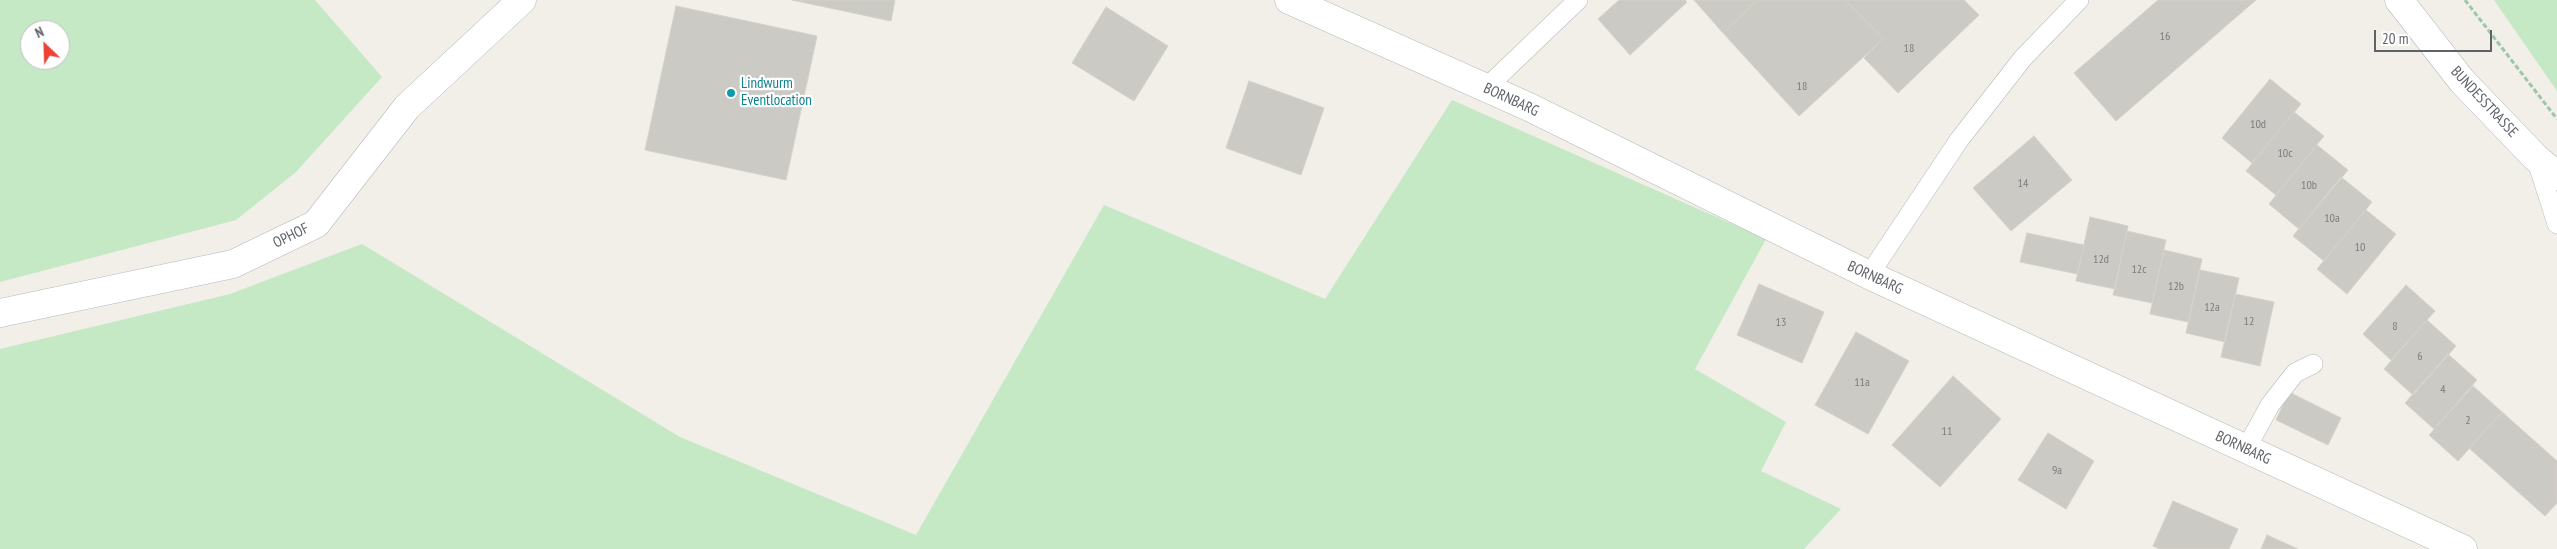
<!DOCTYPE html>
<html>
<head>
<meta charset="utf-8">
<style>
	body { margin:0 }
	#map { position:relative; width:2557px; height:549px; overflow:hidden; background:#f1efe8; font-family:"PT Sans Narrow",sans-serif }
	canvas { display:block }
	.north { position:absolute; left:20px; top:20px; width:50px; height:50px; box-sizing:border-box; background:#fff; border:1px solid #bfc1c3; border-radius:50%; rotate:336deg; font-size:14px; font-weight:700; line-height:20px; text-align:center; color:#5f6368 }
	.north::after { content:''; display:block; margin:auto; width:18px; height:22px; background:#ea4335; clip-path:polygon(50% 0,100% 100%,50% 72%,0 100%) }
	.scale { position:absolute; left:2374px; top:30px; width:118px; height:22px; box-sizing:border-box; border:2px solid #5f6368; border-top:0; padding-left:6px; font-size:15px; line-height:18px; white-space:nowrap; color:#5f6368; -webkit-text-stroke:4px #fff; paint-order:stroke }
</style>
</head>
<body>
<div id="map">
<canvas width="2557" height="549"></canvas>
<div class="north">N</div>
<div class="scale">20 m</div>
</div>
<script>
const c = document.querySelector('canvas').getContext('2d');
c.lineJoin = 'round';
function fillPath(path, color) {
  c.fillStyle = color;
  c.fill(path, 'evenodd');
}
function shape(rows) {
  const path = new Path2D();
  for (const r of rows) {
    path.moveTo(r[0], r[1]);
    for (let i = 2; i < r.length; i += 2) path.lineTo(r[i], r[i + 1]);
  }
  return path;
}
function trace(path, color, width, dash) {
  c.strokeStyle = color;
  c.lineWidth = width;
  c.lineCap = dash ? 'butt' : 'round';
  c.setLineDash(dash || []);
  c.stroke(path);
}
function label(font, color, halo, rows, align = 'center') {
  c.font = font + ' "PT Sans Narrow",sans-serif';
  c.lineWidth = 4.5;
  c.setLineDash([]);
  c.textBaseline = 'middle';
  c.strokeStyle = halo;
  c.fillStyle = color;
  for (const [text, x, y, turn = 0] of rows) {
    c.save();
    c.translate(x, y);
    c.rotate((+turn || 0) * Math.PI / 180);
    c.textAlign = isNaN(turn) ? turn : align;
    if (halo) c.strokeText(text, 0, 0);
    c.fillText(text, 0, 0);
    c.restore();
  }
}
const green = shape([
	[0,0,315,0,382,77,296,172,236,220,0,282],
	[30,30,60,30,60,60,30,60],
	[2494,0,2557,0,2557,91],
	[1452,100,1766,239,1695,369,1786,422,1761,471,1841,509,1804,549,0,549,0,349,230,294,362,244,680,437,916,535,1104,205,1325,299]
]);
const building = shape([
	[792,0,895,0,891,21,792,0],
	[1619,0,1685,0,1687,2,1630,55,1598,19,1619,0],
	[1694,0,1757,0,1723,33,1694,0],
	[1757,0,1845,0,1883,39,1799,116,1723,33,1757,0],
	[1845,0,1964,0,1979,15,1898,93,1864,58,1883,39,1845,0],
	[2158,0,2256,0,2116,121,2074,73,2158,0],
	[676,6,817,36,786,180,645,150,676,6],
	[1106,7,1168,46,1134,101,1072,63,1106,7],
	[2270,79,2301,104,2252,163,2222,138,2270,79],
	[1249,81,1324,108,1301,175,1226,148,1249,81],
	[2294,112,2324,136,2276,195,2246,171,2294,112],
	[2034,136,2072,180,2011,231,1973,188,2034,136],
	[2317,145,2348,170,2299,229,2269,204,2317,145],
	[2341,177,2372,202,2324,261,2293,236,2341,177],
	[2366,210,2396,234,2347,294,2317,269,2366,210],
	[2090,217,2128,226,2115,289,2076,281,2090,217],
	[2127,231,2166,240,2152,303,2113,295,2127,231],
	[2027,233,2084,245,2077,274,2020,262,2027,233],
	[2164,250,2202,259,2188,322,2150,314,2164,250],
	[2200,270,2239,278,2225,342,2186,333,2200,270],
	[1759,284,1824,312,1802,363,1737,335,1759,284],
	[2406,285,2435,311,2391,360,2363,334,2406,285],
	[2235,294,2274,302,2260,366,2221,357,2235,294],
	[2427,320,2456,346,2413,395,2384,369,2427,320],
	[1856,332,1909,361,1868,434,1815,405,1856,332],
	[2448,354,2477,380,2434,429,2405,403,2448,354],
	[1953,376,2001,419,1940,487,1892,445,1953,376],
	[2473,386,2502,412,2458,461,2429,435,2473,386],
	[2289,392,2341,418,2328,445,2276,420,2289,392],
	[2502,412,2557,461,2557,503,2545,516,2469,448,2502,412],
	[2048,433,2094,461,2066,509,2018,480,2048,433],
	[2173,501,2238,529,2229,549,2160,549,2153,546,2173,501],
	[2267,535,2298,549,2261,549,2267,535]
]);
const path = shape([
	[2465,0,2557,119]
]);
const service = shape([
	[1486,88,1578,0],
	[2536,158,2557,224],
	[1869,275,1959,140,2023,58,2079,0],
	[2246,449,2270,405,2295,373,2313,364]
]);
const minor = shape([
	[1289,0,1529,107,1869,275,2463,549],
	[0,313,233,264,316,224,407,107,522,0]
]);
const tertiary = shape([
	[2399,0,2462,81,2535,157,2557,176]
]);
const markers = [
	[731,93,5,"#0f9aa8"]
];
const numberNames = [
	["16",2165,37],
	["18",1909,49],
	["18",1802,87],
	["10d",2258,125],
	["10c",2285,154],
	["14",2023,184],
	["10b",2309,186],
	["10a",2332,219],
	["10",2360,248],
	["12d",2101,260],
	["12c",2139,270],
	["12b",2176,287],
	["12a",2212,308],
	["12",2249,322],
	["13",1781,323],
	["8",2395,327],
	["6",2420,357],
	["11a",1862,383],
	["4",2443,390],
	["2",2468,421],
	["11",1947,432],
	["9a",2057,471]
];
const cultureNames = [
	["Lindwurm",741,84],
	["Eventlocation",741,101]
];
const streetNames = [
	["BORNBARG",1511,100,25],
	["BUNDESSTRASSE",2484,102,47],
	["OPHOF",291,236,-26],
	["BORNBARG",1875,278,25],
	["BORNBARG",2243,448,25]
];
fillPath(green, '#c5e8c5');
fillPath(building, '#cccac5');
trace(building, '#d6d1c6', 1);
trace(service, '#b5b8bc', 20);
trace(minor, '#b5b8bc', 29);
trace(tertiary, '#b5b8bc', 29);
trace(path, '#9cc7a9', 3, [5, 2.5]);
trace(service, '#fff', 19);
trace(minor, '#fff', 28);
trace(tertiary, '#fff', 28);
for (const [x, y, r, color] of markers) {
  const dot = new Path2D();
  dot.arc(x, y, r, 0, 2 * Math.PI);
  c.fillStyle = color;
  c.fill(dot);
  trace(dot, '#fff', 2);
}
label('12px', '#7a7d7f', null, numberNames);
label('15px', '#0d838f', '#fff', cultureNames, 'left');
label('15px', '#5f6368', '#fff', streetNames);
</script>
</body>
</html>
